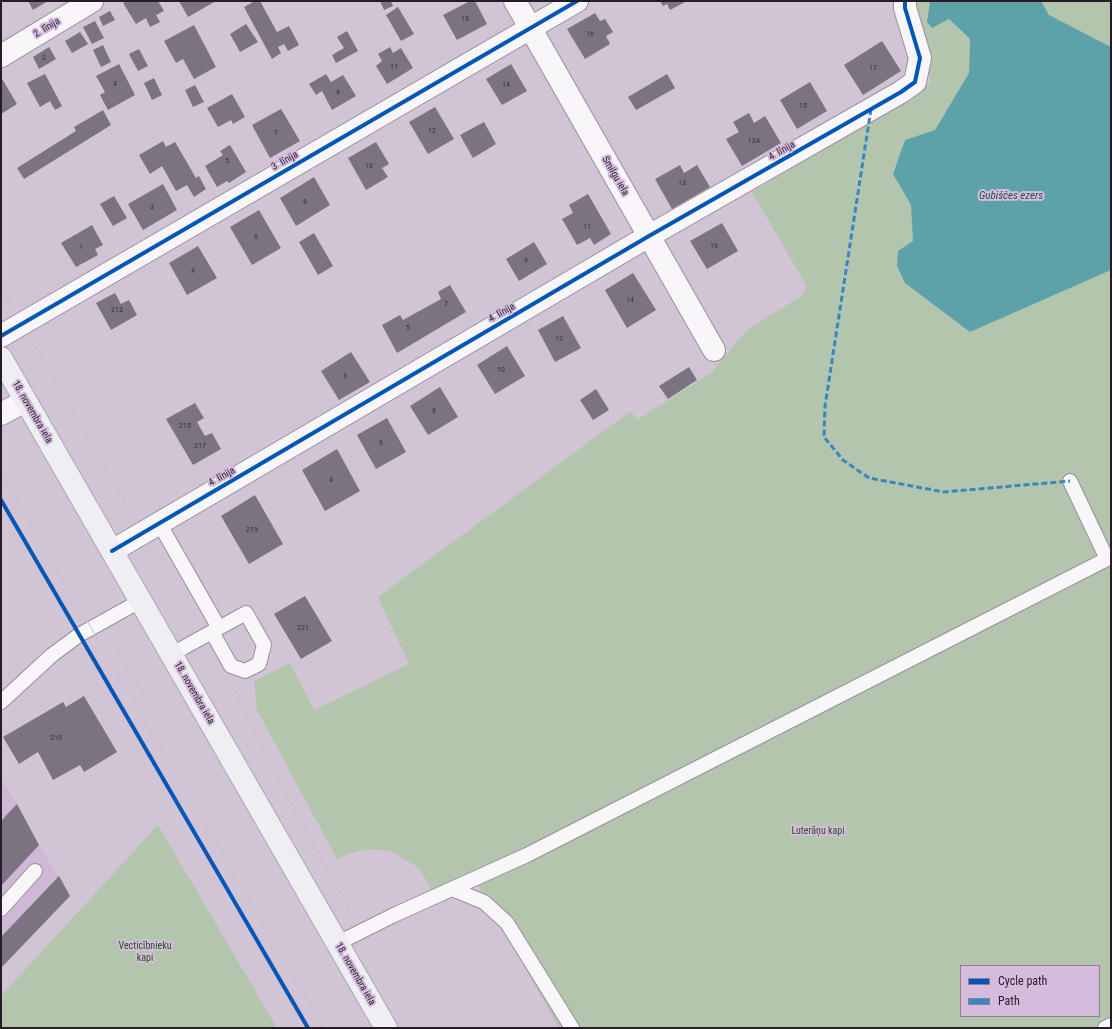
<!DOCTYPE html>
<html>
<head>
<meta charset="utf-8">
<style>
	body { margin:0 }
	#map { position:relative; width:1112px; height:1029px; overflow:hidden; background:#d1c4d5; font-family:"Roboto Condensed",sans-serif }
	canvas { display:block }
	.frame { position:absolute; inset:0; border:2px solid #251c28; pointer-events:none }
	.legend { position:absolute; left:960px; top:965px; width:140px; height:52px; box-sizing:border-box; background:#d5bcdd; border:1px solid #8f7c95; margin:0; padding:5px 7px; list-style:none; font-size:12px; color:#251c28 }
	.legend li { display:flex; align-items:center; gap:8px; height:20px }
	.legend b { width:20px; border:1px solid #8f7c95 }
</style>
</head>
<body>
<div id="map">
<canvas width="1112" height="1029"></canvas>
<div class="frame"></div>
<ul class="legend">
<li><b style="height:5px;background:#0057b8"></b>Cycle path</li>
<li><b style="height:5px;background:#3886c2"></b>Path</li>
</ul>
</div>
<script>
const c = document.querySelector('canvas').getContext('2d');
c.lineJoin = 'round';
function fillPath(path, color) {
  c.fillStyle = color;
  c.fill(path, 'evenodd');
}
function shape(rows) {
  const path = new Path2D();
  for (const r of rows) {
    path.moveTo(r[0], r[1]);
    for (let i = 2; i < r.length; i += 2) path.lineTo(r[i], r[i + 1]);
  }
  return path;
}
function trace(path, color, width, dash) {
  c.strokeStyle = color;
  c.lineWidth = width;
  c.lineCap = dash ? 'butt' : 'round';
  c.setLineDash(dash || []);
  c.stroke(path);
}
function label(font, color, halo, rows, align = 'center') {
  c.font = font + ' "Roboto Condensed",sans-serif';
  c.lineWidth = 4;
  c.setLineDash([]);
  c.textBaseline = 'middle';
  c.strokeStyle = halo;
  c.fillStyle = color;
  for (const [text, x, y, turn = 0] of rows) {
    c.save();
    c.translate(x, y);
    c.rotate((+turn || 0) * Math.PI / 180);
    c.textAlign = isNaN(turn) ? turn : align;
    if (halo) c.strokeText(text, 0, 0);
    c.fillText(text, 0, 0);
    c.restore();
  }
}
const built = shape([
	[1,780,17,804,39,845,70,896,1,968]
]);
const green = shape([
	[912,1,930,1,927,22,949,19,970,39,969,73,935,130,905,140,893,173,911,205,912,218,1111,258,1111,1028,559,1028,471,873,432,890,419,868,391,851,368,849,352,853,337,859,257,710,254,681,290,663,314,710,409,664,378,597,631,411,637,420,711,373,747,330,803,295,806,285,752,192,893,108,931,82,912,8],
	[961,966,1099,966,1099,1016,961,1016],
	[1041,1,1111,1,1111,47,1049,15],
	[158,825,277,1028,1,1028,1,996]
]);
const water = shape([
	[930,1,1041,1,1049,15,1111,47,1111,270,970,332,905,283,897,266,898,251,913,241,911,205,893,174,905,140,935,130,969,73,970,39,949,19,932,28,927,22]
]);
const building = shape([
	[28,1,48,1,33,10],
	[127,1,158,1,164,11,156,15,160,22,150,27,146,18,136,24,123,3],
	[179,1,216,1,188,17],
	[255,1,260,1,277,32,289,26,299,45,288,51,284,44,278,47,281,53,272,59,244,7],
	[380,1,391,1,393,6,384,10],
	[470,1,475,1,487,24,457,40,443,15],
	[660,1,687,1,670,10,667,4,663,6],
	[398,7,414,34,401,41,386,15],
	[110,11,115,20,103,26,99,17],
	[595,13,600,21,605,19,613,32,606,36,610,44,585,59,567,29],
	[95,21,104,38,92,44,83,27],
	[246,24,258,42,240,52,230,34],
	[194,25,216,67,194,79,183,59,176,63,164,41],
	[347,31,358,51,336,63,332,55,344,48,337,37],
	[80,32,88,44,72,53,65,41],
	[882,41,901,71,863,95,844,65],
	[103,45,111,62,101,67,93,50],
	[49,47,56,59,39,69,33,57],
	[390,47,393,53,401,48,413,68,387,84,376,66,382,61,378,54],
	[139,49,148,66,138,71,129,54],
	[119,64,135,95,108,110,100,95,105,92,96,76],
	[511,64,527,91,502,105,486,79],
	[45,74,62,106,55,110,50,101,40,107,27,83],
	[326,74,331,82,343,75,356,96,332,110,322,91,316,95,309,84],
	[667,74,675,88,636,110,628,97],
	[1,77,17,104,1,114],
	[154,78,162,95,152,100,144,83],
	[810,82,827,111,797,129,780,100],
	[195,85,204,102,193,107,185,90],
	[232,94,245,117,233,124,231,120,218,127,207,108],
	[435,107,454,139,428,154,409,122],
	[281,109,300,141,270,158,252,125],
	[103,110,111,125,24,179,17,168,76,131,74,127],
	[749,113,754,123,765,116,781,143,742,166,726,139,739,132,733,122],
	[484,122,496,144,473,158,460,135],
	[163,141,166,147,175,142,196,178,199,176,206,189,194,197,187,185,176,191,162,166,150,174,139,155],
	[376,142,389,164,382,168,388,177,366,190,348,158],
	[230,145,246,172,229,183,227,181,217,187,205,166,223,155,220,151],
	[680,165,684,173,697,165,710,187,672,209,655,179],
	[314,177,330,205,296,226,280,198],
	[163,184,177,210,143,230,128,204],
	[588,194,611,234,594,245,590,238,577,245,562,219,573,213,569,205],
	[114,196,127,218,113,226,100,204],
	[259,210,281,248,252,265,230,227],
	[722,223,738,251,707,269,690,241],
	[92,225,103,245,95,249,98,255,76,267,61,243],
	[314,233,333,266,318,275,299,242],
	[534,242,547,264,519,281,506,259],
	[198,246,217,278,187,295,169,263],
	[633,273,656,310,627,328,605,290],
	[450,285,466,312,397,353,382,325,400,315,403,320,441,299,438,292],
	[115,293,121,304,129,300,137,315,111,330,96,303],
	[563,316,581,348,555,362,538,330],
	[507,346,525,376,495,394,477,365],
	[351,352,370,382,339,400,321,371],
	[689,367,697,380,668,399,659,386],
	[440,387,458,417,428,435,410,406],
	[596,389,609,410,593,420,580,400],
	[195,403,204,418,197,422,205,436,212,433,221,449,193,465,166,419],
	[387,418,406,452,376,469,357,435],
	[337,449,360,491,325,511,302,470],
	[255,495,283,544,249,564,221,516],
	[305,596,332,641,301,659,274,614],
	[84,696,117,752,84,772,80,765,53,780,38,752,19,764,3,737,63,702,66,707],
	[17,804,39,845,1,886,1,821],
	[59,876,70,896,1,968,1,937]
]);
const path = shape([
	[1,287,11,304],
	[33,343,132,514],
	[90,655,113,643,142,693,158,684],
	[233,687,283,789,353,915]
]);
const lane = shape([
	[1070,481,1107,559,1111,558],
	[159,523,219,628],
	[172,654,246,613,264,645,259,664,245,671,231,666,212,632],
	[1,702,52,655,79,635,140,601],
	[452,889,484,902,507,923,572,1028],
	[1,909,35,871],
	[338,943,394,915,527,855,1107,559],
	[1105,1028,1111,1025]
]);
const street = shape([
	[515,1,714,350],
	[1,56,92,1],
	[1,336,577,1],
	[1,414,25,401],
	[112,551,649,236,901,92,915,82,920,58,905,8,905,1]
]);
const primary = shape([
	[1,358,386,1028]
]);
const tram = shape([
	[1,472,323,1028]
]);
const quiet = shape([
	[871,109,825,406,824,437,843,460,869,478,944,492,1070,481]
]);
const cycleway = shape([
	[1,336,577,1],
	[1,500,308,1028],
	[112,551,649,236,901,92,915,82,920,58,905,8,905,1]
]);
const numberNames = [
	["13",465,19],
	["16",590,34],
	["2",44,58],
	["11",394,67],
	["17",873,68],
	["4",115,84],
	["14",506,85],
	["9",338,93],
	["15",803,106],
	["12",432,131],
	["7",276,133],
	["13A",754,141],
	["5",227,161],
	["10",369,166],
	["13",682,183],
	["8",305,202],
	["3",152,207],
	["11",587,227],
	["6",256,237],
	["16",714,246],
	["1",81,247],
	["9",526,261],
	["4",193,271],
	["14",630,300],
	["7",446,304],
	["213",117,310],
	["5",408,328],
	["12",559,339],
	["10",501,370],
	["3",345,376],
	["8",434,411],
	["215",185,426],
	["6",381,443],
	["217",200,446],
	["4",331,480],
	["219",252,530],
	["221",303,628],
	["210",56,738]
];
const streetNames = [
	["2. līnija",47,28,-31],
	["4. līnija",782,151,-30],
	["3. līnija",285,161,-30],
	["Smilgu iela",615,176,60],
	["4. līnija",502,313,-30],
	["18. novembra iela",32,412,60],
	["4. līnija",222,477,-30],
	["18. novembra iela",194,693,60],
	["18. novembra iela",355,974,60]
];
const parkNames = [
	["Luterāņu kapi",818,831],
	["Vecticībnieku",145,946],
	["kapi",145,958]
];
const waterNames = [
	["Gubiščes ezers",1011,196]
];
fillPath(built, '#ceb8d5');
fillPath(green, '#b4c5ad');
fillPath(water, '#5ea2a9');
fillPath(building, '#7c7380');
trace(lane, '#998f9d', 16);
trace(street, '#998f9d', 24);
trace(primary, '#aaa6b1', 24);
trace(path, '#c8c5ca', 2.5, [2, 3]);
trace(lane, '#f8f6f9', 14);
trace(street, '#f8f6f9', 22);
trace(primary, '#efeef2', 22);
trace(tram, '#c6c2c7', 1);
trace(quiet, '#3886c2', 3, [6, 3]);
trace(cycleway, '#0057b8', 4);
label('8px', '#3b323e', null, numberNames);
label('10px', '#251c28', '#d5bcdd', streetNames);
label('10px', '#295017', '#d5bcdd', parkNames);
label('italic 11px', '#245051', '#d5bcdd', waterNames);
</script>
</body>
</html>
